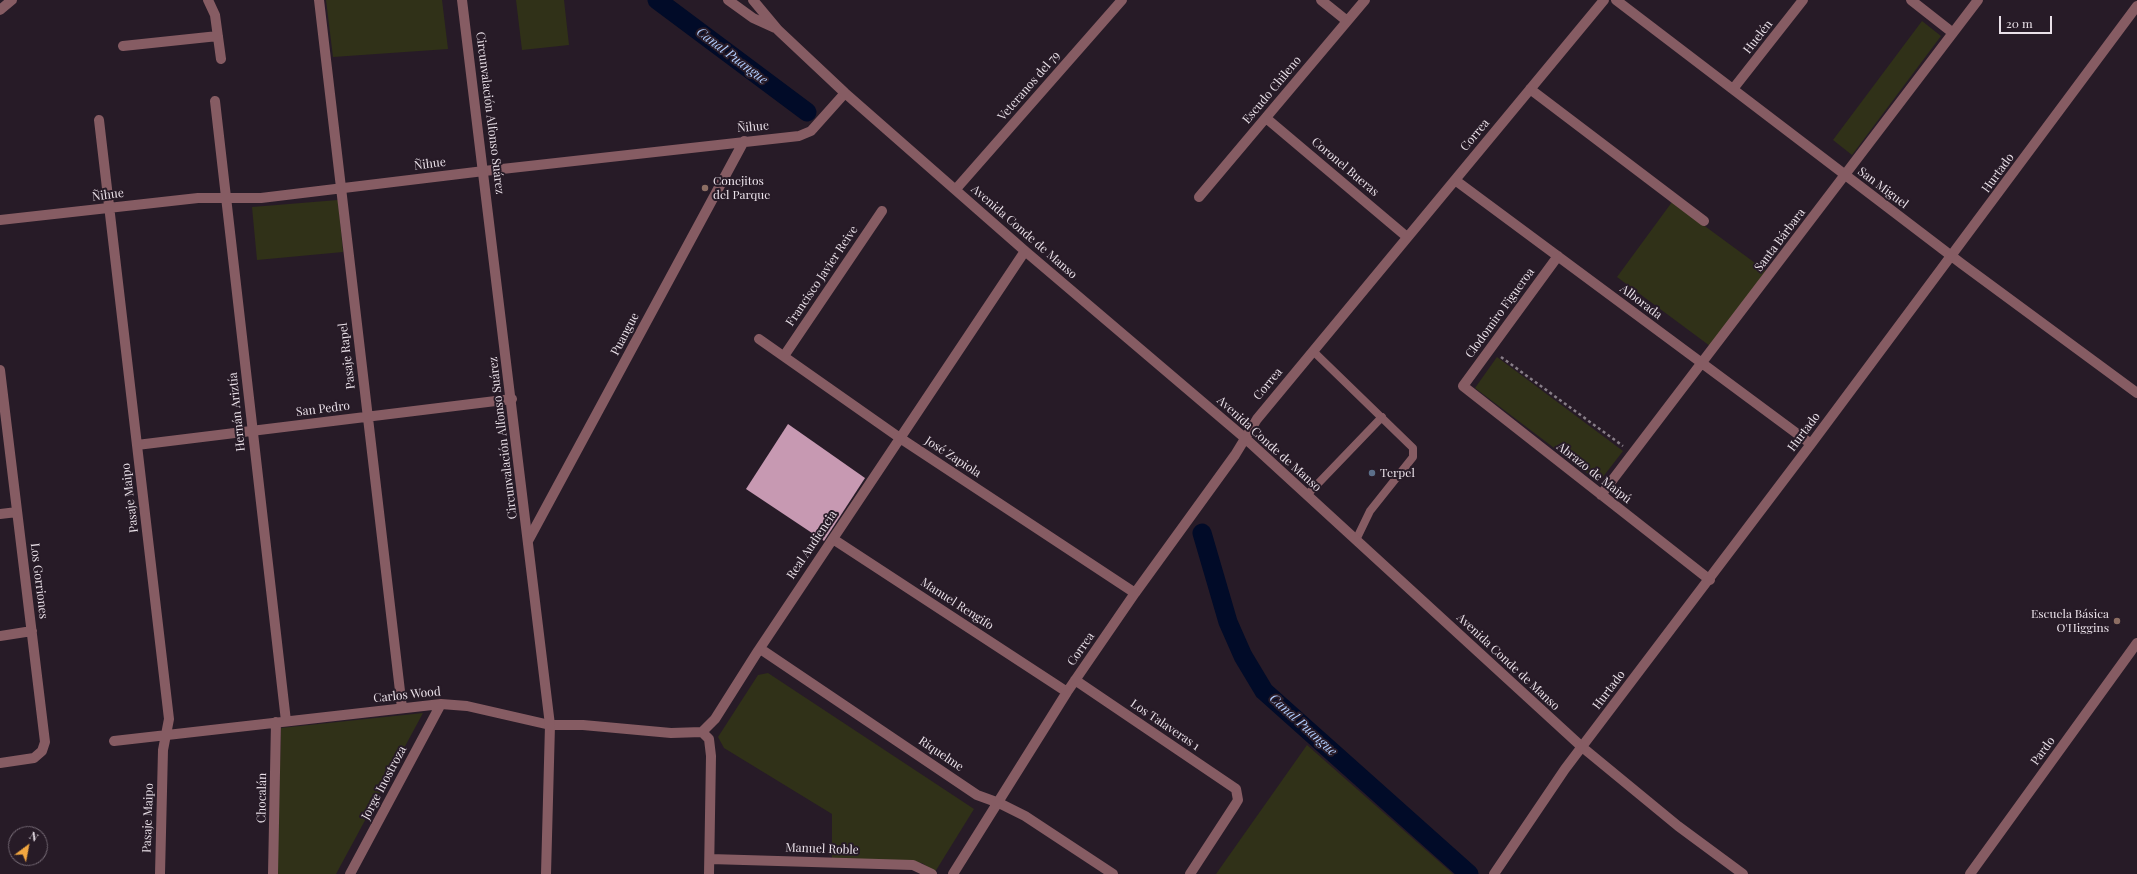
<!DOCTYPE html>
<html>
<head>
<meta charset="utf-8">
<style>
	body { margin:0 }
	#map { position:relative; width:2137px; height:874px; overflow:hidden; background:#271b27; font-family:"Playfair Display",serif }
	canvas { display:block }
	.north { position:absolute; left:8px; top:826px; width:40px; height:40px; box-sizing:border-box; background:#271b27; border:1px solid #756a75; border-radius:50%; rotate:32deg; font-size:11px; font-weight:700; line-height:16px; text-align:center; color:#eae1e9 }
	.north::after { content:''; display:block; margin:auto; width:14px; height:18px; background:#f1a640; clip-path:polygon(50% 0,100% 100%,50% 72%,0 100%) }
	.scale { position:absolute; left:1999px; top:16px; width:53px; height:18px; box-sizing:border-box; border:2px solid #eae1e9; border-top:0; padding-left:5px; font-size:12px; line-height:14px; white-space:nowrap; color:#eae1e9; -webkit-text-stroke:3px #271b27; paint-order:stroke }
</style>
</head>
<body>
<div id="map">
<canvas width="2137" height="874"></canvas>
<div class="north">N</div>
<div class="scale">20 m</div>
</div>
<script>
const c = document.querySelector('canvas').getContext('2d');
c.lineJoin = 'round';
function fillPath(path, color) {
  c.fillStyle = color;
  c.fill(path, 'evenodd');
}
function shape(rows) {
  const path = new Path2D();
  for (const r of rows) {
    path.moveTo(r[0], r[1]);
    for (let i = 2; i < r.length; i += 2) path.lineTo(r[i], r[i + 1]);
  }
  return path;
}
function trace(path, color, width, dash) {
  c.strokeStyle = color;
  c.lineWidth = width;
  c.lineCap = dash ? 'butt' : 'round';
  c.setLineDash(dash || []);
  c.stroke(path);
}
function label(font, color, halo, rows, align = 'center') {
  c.font = font + ' "Playfair Display",serif';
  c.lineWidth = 4;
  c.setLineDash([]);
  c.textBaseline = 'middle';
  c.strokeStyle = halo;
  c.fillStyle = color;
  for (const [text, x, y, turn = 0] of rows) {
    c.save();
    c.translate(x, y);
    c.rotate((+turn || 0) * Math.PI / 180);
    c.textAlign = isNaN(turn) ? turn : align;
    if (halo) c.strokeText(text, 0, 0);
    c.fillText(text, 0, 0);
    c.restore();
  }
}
const green = shape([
	[326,0,442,0,448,49,333,57],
	[516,0,564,0,569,45,522,50],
	[1922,21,1941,36,1852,155,1833,140],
	[338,200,343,252,257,260,252,207],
	[1672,202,1766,271,1710,346,1617,277],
	[1497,357,1623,451,1599,482,1475,388],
	[768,673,974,809,935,872,922,863,832,858,832,814,724,748,718,737,758,675],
	[423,713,336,874,277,874,281,728],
	[1307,745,1453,874,1216,874]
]);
const canal = shape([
	[657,0,807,112],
	[1202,533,1228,622,1243,656,1264,691,1469,874]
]);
const building = shape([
	[788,424,865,478,824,541,746,489]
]);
const path = shape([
	[1501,357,1623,446]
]);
const service = shape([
	[1313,351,1413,448,1413,457,1370,511,1356,540],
	[1307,495,1382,417]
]);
const minor = shape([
	[208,0,215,15,221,59],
	[319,0,402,708],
	[728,0,753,18,775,28],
	[753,0,778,30,845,93,1025,251,1246,439,1582,747,1678,826,1743,874],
	[1321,0,1347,21],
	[1616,0,1962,264,2137,393],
	[1911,0,1953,33],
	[0,10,12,0],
	[123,46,218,36],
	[1530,89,1704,221],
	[1733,89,1803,0],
	[215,101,286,721],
	[1266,118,1407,237],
	[99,120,169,719,163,750,160,874],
	[1455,180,1811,444],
	[956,189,1122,0],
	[1199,197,1365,0],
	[0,220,198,198,261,198,484,171,799,136,811,131,845,93],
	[1558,256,1463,386,1710,580],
	[759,339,900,438,1135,593],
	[784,356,882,211],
	[0,370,45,742,42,751,34,758,0,763],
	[137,445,512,399],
	[1601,495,1978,0],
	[0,514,17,512],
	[529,539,744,141],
	[833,539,1067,692],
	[0,636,32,631],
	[758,651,762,650,977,795,999,803,1025,816,1113,874],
	[1075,680,1236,789,1238,800,1235,805,1190,874],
	[702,732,715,719,758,651,1025,251],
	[702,732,709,739,711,756,709,874],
	[114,741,441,704,467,706,550,725,583,725,671,733,702,732],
	[710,859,913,865,932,874],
	[273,874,276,722],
	[350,874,441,704],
	[953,874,1067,692,1135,593,1235,455,1257,419,1604,0],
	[1494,874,1565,769,1811,444,2137,6]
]);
const tertiary = shape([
	[462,0,550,725,546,874],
	[1970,874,2137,643]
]);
const markers = [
	[705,188,4,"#8d6e63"],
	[1372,473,4,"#5c6f8a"],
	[2117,621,4,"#8d6e63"]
];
const streetNames = [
	["Huelén",1758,37,-52],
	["Veteranos del 79",1029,86,-49],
	["Escudo Chileno",1272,90,-50],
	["Circunvalación Alfonso Suárez",490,113,83],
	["Ñihue",753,127,-5],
	["Correa",1475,135,-50],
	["Ñihue",430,164,-7],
	["Coronel Bueras",1345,167,40],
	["Hurtado",1998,173,-54],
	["San Miguel",1883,188,37],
	["Ñihue",108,195,-7],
	["Avenida Conde de Manso",1024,232,41],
	["Santa Bárbara",1780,240,-53],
	["Francisco Javier Reive",822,276,-56],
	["Alborada",1641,302,37],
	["Clodomiro Figueroa",1500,313,-54],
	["Puangue",625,334,-62],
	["Pasaje Rapel",347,356,-97],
	["Correa",1268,384,-50],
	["San Pedro",323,409,-7],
	["Hernán Ariztía",237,412,-96],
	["Hurtado",1804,432,-53],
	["Circunvalación Alfonso Suárez",503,438,-97],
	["Avenida Conde de Manso",1269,444,42],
	["José Zapiola",953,457,33],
	["Abrazo de Maipú",1594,473,38],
	["Pasaje Maipo",130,498,-97],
	["Real Audiencia",812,545,-56],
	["Los Gorriones",39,581,83],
	["Manuel Rengifo",957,604,33],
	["Correa",1081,649,-55],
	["Avenida Conde de Manso",1508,662,43],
	["Hurtado",1609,690,-53],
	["Carlos Wood",407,695,-6],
	["Los Talaveras 1",1165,725,34],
	["Pardo",2043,751,-54],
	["Riquelme",941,754,34],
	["Jorge Inostroza",384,783,-62],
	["Chocalán",262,798,-89],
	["Pasaje Maipo",148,818,-88],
	["Manuel Roble",822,849,2]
];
const poiNames = [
	["Conejitos",713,181],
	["del Parque",713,195],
	["Terpel",1380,473],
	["Escuela Básica",2109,614,"right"],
	["O'Higgins",2109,628,"right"]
];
const waterNames = [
	["Canal Puangue",732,56,37],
	["Canal Puangue",1303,725,42]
];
fillPath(green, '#303118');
trace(canal, '#010b28', 19);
fillPath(building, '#c799b2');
trace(path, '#887e88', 2.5, [3, 3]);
trace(service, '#865c63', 8);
trace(minor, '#865c63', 10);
trace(tertiary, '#865c63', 10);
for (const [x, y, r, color] of markers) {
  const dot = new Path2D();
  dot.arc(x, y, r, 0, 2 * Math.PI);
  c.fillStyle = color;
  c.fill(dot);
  trace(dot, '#271b27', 1.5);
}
label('12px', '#eae1e9', '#271b27', streetNames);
label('12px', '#eae1e9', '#271b27', poiNames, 'left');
label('italic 13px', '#b0ccfd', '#271b27', waterNames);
</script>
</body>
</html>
